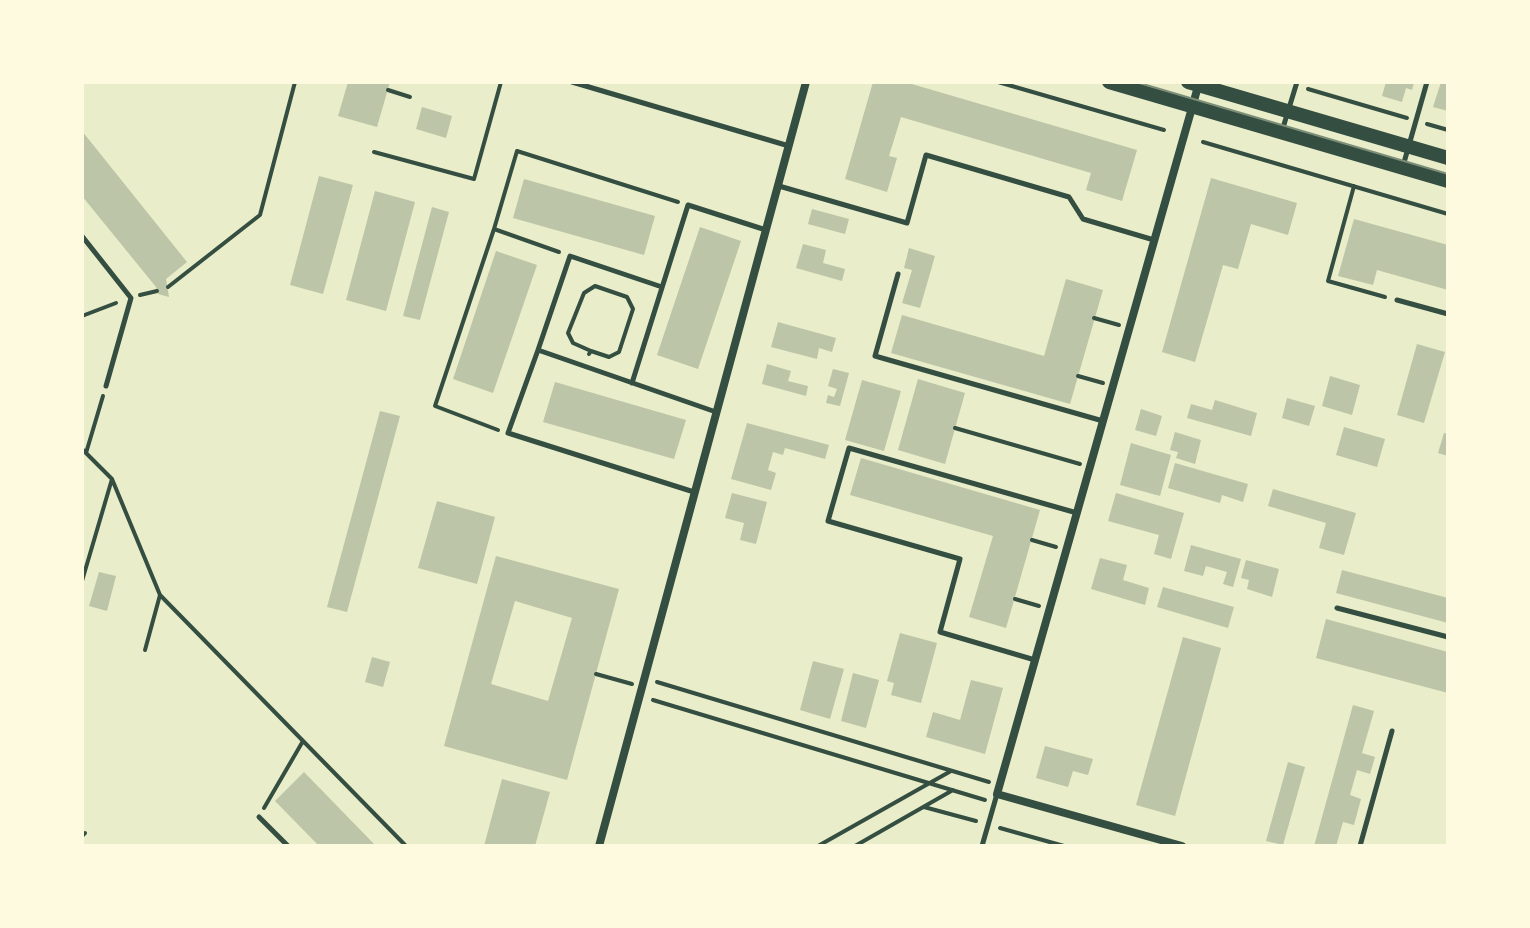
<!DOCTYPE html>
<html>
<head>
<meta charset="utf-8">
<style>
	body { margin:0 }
	#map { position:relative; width:1530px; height:928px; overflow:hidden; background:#e9edc9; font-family:"DM Sans",sans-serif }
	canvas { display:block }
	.frame { position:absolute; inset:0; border:84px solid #fefae0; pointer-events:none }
</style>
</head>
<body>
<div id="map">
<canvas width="1530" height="928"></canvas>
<div class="frame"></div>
</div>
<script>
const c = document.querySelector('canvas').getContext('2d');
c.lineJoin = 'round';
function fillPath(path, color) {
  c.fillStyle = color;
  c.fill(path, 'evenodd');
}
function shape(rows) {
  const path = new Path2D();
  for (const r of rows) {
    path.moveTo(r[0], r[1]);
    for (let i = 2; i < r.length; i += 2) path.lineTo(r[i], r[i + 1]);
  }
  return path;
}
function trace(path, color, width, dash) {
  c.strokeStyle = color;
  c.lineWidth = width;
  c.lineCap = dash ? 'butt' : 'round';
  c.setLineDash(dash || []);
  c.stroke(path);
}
const building = shape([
	[348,82,390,82,377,127,338,116],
	[873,82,905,82,1137,150,1122,201,1086,190,1091,173,901,117,889,156,897,158,887,192,845,179],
	[1386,82,1414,82,1412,90,1406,88,1402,102,1382,96],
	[1441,82,1448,82,1448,111,1433,107],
	[422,107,452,116,446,138,416,129],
	[82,131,187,262,166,279,169,297,158,294,156,287,82,196],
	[319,176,353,185,323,294,290,285],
	[1211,178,1297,203,1288,235,1251,224,1238,269,1223,265,1195,362,1162,352],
	[524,179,655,216,644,255,513,218],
	[375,191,415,202,386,311,346,300],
	[432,207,449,212,420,320,403,316],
	[812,209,849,219,845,234,808,224],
	[1354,219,1448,245,1448,290,1377,270,1373,285,1338,276],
	[700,227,741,241,698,369,657,355],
	[803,244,826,250,823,263,845,269,842,281,796,268],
	[909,248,935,256,920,308,902,303,912,270,904,268],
	[496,251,537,265,493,393,453,379],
	[1066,279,1103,290,1070,404,891,353,902,315,1044,356],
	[778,322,836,338,832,352,819,348,817,359,771,347],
	[1417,344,1445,352,1424,423,1397,415],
	[767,364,791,371,788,381,808,386,806,396,762,384],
	[833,369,849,373,840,406,826,403,828,395,834,397,837,389,828,386],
	[1330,376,1360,385,1352,415,1322,406],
	[918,379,965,393,945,464,898,450],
	[862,380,901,391,884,451,845,440],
	[555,382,686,420,674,459,543,422],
	[1287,398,1315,406,1309,426,1282,418],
	[1215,400,1257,413,1251,436,1187,418,1191,404,1212,410],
	[1141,409,1162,416,1156,436,1135,430],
	[380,411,400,416,347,612,327,607],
	[747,423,829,445,825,459,785,448,783,455,773,452,768,470,776,473,771,490,731,479],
	[1344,427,1385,439,1377,467,1336,455],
	[1175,432,1201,440,1195,464,1176,458,1178,452,1170,450],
	[1444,433,1448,434,1448,456,1438,453],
	[1131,443,1171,455,1160,496,1120,485],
	[861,458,1040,510,1006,628,969,617,993,536,850,495],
	[1175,463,1248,484,1243,502,1222,495,1220,503,1168,488],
	[1273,489,1356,513,1344,555,1319,548,1326,523,1268,506],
	[732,493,767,502,756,544,740,540,744,523,725,518],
	[1116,493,1184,513,1171,559,1154,554,1159,535,1108,521],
	[437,501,495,517,477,584,418,568],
	[1191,545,1241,559,1233,587,1223,584,1227,572,1206,566,1203,576,1184,571],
	[496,556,619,589,567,780,444,746],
	[515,601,572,618,548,701,491,684],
	[1100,558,1127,565,1123,580,1149,588,1145,605,1091,589],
	[1246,560,1279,569,1272,597,1247,589,1249,580,1241,578],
	[1342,570,1448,598,1448,623,1336,593],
	[99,572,116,576,107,611,89,606],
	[1163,587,1234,607,1228,628,1157,607],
	[1326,619,1448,652,1448,693,1316,658],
	[900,633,937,643,921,703,891,695,894,683,887,681],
	[1183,637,1221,648,1175,816,1136,805],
	[372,657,390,662,383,687,365,682],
	[813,661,844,669,830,719,800,710],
	[853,673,879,680,866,728,841,721],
	[971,680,1003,688,985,754,926,737,933,712,960,720],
	[1353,705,1374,711,1362,753,1375,757,1370,774,1357,770,1350,795,1361,799,1354,825,1343,822,1336,846,1314,846],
	[1045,746,1093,759,1088,775,1073,771,1068,787,1036,778],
	[1288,762,1305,767,1283,845,1266,841],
	[304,772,376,846,319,846,275,801],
	[502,779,550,792,535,846,484,846]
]);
const path = shape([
	[998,82,1164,130],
	[1308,89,1407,118],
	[388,90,410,97],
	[1427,124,1448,130],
	[1203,142,1448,214],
	[374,152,474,179,501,82],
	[1354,186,1328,281,1385,297],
	[494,229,435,406,498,430],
	[559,252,494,229,517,151,678,202],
	[168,287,260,215,295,82],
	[140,295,157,291],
	[82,316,116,303],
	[1094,318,1119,325],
	[589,354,591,351,609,357,619,352,633,309,627,297,595,286,584,293,568,333,573,343,591,351],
	[1078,376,1103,383],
	[955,428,1080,464],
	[82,449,112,479,160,595,406,846],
	[86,453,103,396],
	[1032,540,1056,547],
	[82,581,112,479],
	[1015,599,1039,606],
	[145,650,160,595],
	[596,674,632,684],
	[657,682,989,782],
	[653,700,985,800],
	[924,807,976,821],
	[264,808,303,741],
	[1000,828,1064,846],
	[82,836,85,833],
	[818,846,951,771],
	[855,846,953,790]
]);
const service = shape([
	[572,82,789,146],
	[1282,131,1297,82],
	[1403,166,1427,82],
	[779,186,907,223,926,155,1069,197,1083,219,1154,240],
	[82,236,131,298,106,386],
	[898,274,875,356,1103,421],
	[662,287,570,256,538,350,716,412],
	[1397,300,1448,314],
	[538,350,508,433,694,492],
	[632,383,688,205,766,230],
	[1337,608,1448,637],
	[1035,660,940,632,960,559,828,521,849,448,1077,513],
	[259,817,288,846],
	[982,846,997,794],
	[1360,846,1392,731]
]);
const minor = shape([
	[599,846,806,82],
	[1182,846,997,794,1199,83]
]);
const secondary = shape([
	[1109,82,1448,181],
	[1188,82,1448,158]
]);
const tram = shape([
	[1136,82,1448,174]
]);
fillPath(building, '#bcc5a7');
trace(path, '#344e41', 4);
trace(service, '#344e41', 5);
trace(minor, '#344e41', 8);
trace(secondary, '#344e41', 14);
trace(tram, '#7c8e77', 2);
</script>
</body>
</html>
